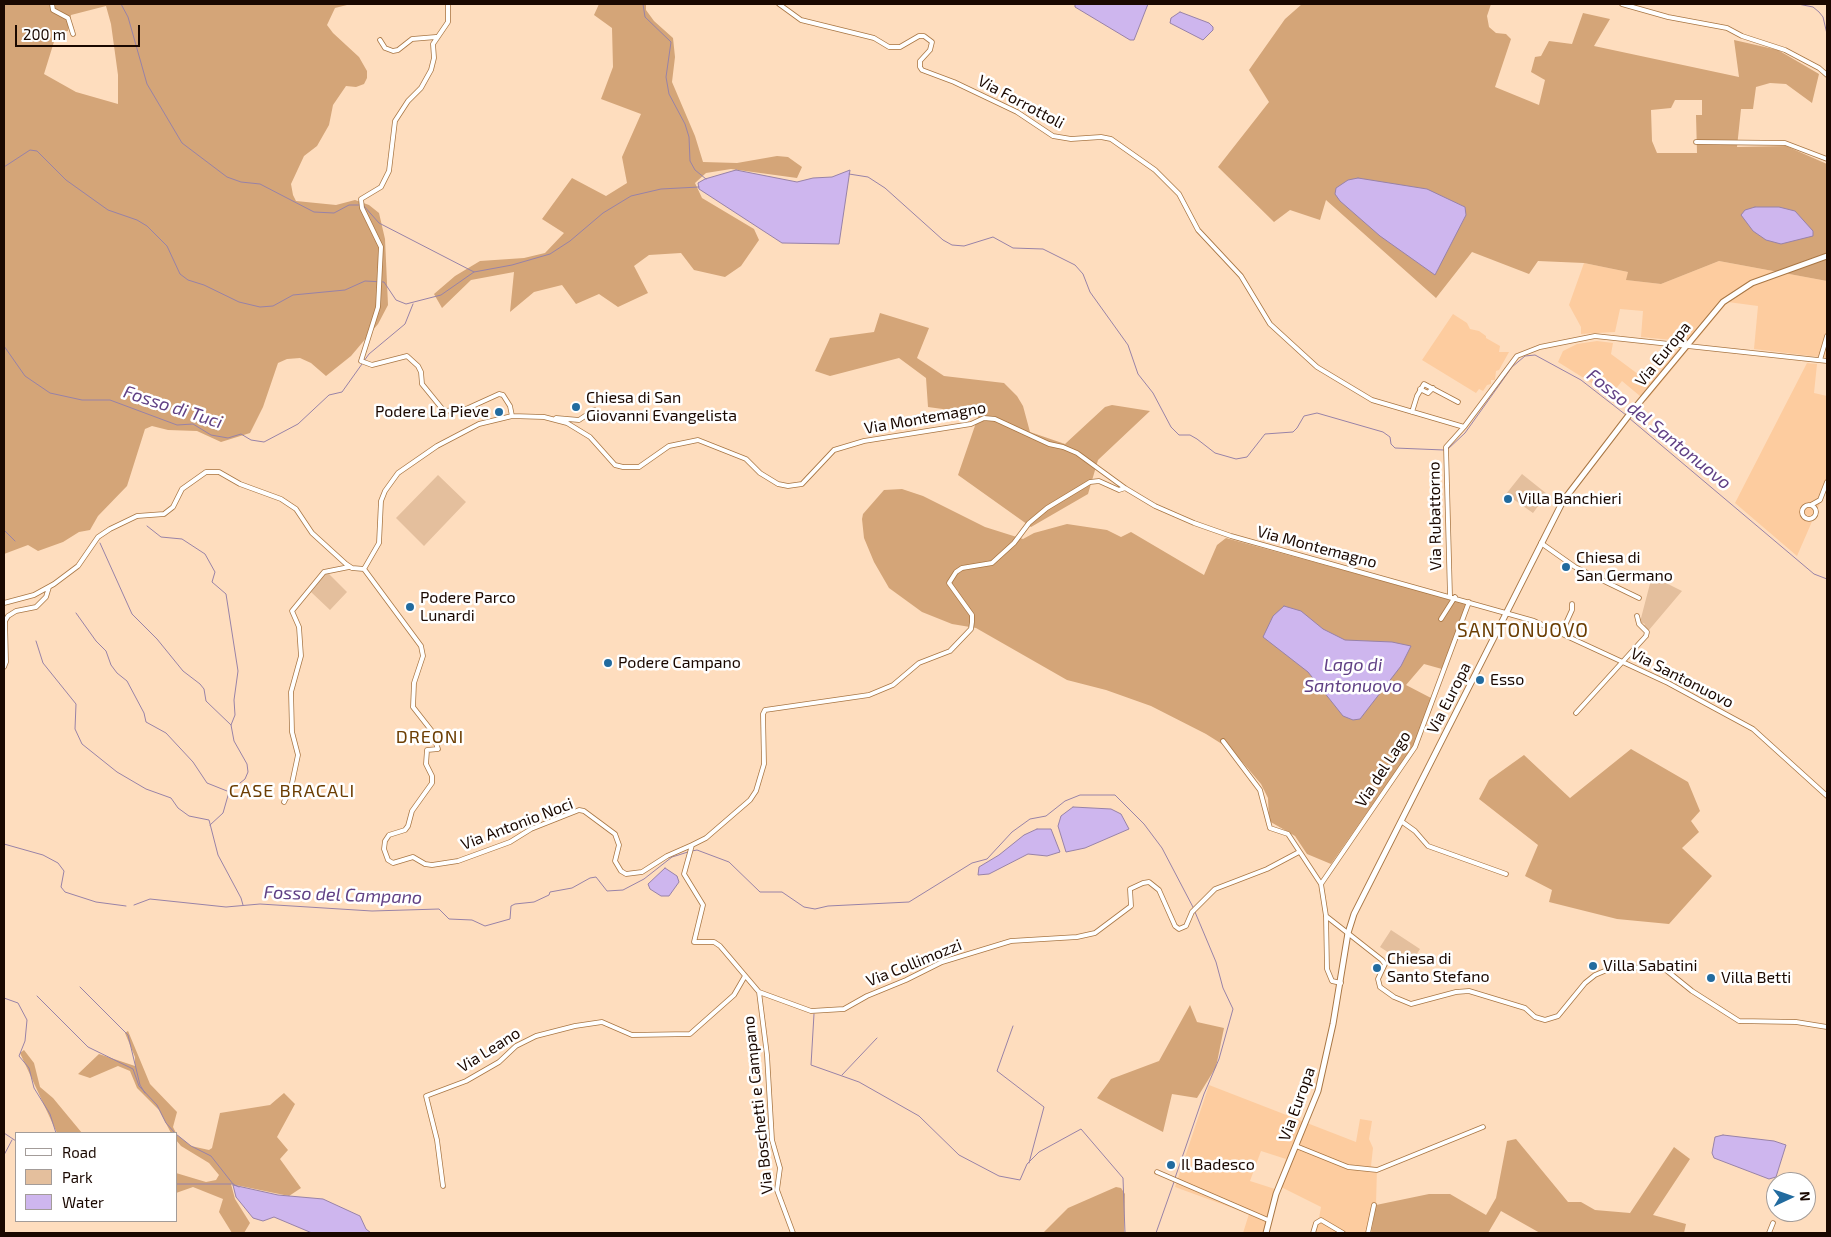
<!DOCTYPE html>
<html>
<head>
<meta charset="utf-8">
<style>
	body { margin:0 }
	#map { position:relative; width:1831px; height:1237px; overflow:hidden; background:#feddbe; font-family:"Exo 2",sans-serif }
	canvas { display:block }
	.frame { position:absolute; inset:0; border:5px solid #1a0800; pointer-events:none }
	.legend { position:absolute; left:15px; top:1132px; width:162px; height:90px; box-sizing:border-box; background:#fff; border:1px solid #a39c99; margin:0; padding:6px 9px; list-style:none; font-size:15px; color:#1a0800 }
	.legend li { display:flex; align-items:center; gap:10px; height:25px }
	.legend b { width:25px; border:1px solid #a39c99 }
	.north { position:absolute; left:1766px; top:1172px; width:50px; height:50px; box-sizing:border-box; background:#fff; border:1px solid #a39c99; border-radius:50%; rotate:87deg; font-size:14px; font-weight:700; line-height:20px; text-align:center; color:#1a0800 }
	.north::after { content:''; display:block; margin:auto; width:18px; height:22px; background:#226b9f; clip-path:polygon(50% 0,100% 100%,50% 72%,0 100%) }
	.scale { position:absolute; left:15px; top:25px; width:125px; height:22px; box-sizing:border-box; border:2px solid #1a0800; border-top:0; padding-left:6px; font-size:15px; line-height:18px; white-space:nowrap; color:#1a0800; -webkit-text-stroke:4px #fff; paint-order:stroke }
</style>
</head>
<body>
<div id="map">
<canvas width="1831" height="1237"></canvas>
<div class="frame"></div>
<ul class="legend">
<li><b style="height:6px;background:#fff"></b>Road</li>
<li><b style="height:14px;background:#e4bf9d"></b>Park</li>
<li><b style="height:14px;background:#ceb6ee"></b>Water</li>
</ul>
<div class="north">N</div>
<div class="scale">200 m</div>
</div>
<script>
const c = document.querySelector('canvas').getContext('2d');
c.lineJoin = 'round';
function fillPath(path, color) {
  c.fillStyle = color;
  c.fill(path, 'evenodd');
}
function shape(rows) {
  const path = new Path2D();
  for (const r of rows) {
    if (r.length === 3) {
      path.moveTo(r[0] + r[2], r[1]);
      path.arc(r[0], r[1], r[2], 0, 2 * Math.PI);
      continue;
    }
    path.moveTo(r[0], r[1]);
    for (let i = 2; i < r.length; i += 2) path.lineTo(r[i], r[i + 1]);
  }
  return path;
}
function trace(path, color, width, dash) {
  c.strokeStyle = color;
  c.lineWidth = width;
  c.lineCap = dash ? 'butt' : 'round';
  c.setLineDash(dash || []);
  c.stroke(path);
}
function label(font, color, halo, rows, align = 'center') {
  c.font = font + ' "Exo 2",sans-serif';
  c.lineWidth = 5;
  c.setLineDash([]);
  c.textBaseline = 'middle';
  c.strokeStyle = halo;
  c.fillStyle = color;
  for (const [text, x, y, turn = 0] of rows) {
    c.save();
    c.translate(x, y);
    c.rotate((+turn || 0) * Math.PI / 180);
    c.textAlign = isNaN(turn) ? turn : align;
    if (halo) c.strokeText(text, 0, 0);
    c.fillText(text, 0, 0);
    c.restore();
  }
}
const built = shape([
	[1719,261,1827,281,1827,358,1754,349,1758,306,1728,302,1646,401,1622,381,1611,395,1558,362,1563,351,1577,344,1597,341,1613,343,1611,354,1650,383,1679,348,1672,340,1641,337,1643,311,1620,309,1615,332,1581,334,1581,327,1569,305,1584,263,1628,272,1627,280,1661,284],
	[1453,314,1467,323,1470,329,1479,331,1486,336,1486,338,1500,346,1499,352,1509,352,1499,370,1496,371,1495,380,1491,380,1491,384,1487,385,1483,391,1479,389,1476,393,1422,360],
	[1807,363,1817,364,1814,393,1827,396,1827,487,1797,556,1735,503],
	[1209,1085,1356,1142,1360,1119,1372,1121,1369,1139,1373,1148,1371,1166,1377,1167,1376,1205,1371,1233,1311,1233,1314,1221,1319,1218,1321,1207,1277,1185,1286,1159,1261,1151,1250,1181,1275,1189,1263,1233,1243,1233,1249,1214,1175,1187]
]);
const green = shape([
	[1522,474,1547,494,1533,513,1506,494],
	[438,475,466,502,424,546,396,518],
	[327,572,347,592,330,610,311,592],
	[1652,576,1682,591,1649,630,1643,627,1645,624,1640,622],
	[1391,930,1420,949,1409,966,1380,947]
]);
const forest = shape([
	[4,4,351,4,335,8,327,25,333,33,359,57,367,71,367,78,364,84,356,87,346,86,333,105,329,125,317,146,304,156,291,184,293,195,296,201,336,205,355,200,369,205,379,213,385,239,388,305,378,324,351,356,326,376,311,363,300,358,287,359,278,363,263,407,250,433,221,442,197,431,168,430,152,426,145,429,127,486,98,516,90,530,79,532,63,542,38,551,28,545,4,554],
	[106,6,111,24,118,75,118,104,76,92,44,74,57,32,68,31,71,15],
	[599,4,646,4,646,10,654,21,673,38,675,57,672,82,695,136,703,162,737,163,777,156,788,157,802,167,797,178,731,169,706,173,695,183,702,198,754,229,759,240,741,266,725,277,694,270,681,253,649,255,634,266,648,293,618,307,599,294,576,304,562,285,534,292,510,312,514,272,471,280,442,308,434,294,455,276,480,261,524,258,545,253,564,233,542,219,572,178,606,196,627,183,622,157,641,114,601,99,613,67,612,28,594,15],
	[1302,4,1491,4,1487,16,1489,27,1496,33,1506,34,1511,39,1495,87,1539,105,1545,80,1531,72,1535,57,1541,56,1549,41,1572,44,1583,13,1610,19,1594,46,1739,77,1734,40,1778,50,1819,74,1812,103,1786,84,1770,83,1756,87,1753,109,1741,109,1737,147,1786,146,1827,164,1827,281,1719,261,1661,284,1626,280,1628,272,1584,263,1538,261,1529,274,1472,252,1436,298,1326,200,1320,220,1290,210,1274,222,1218,167,1269,102,1249,70,1285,19],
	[1675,100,1702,100,1702,115,1696,115,1697,153,1657,153,1652,141,1651,110,1671,108],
	[880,313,929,328,917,358,944,376,1004,383,1017,396,1023,406,1030,432,1065,444,1105,407,1112,405,1150,411,1098,460,1088,494,1031,527,958,475,979,414,928,407,926,378,899,358,830,376,815,371,830,338,874,332],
	[902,489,923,496,985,527,1023,539,1034,533,1067,524,1107,530,1121,537,1131,532,1204,575,1217,545,1226,538,1467,604,1442,669,1424,664,1406,685,1431,698,1414,745,1331,864,1307,854,1295,836,1269,821,1268,798,1261,784,1233,751,1206,734,1151,706,1106,690,1067,680,976,628,952,624,922,612,889,588,874,562,864,538,862,519,863,514,884,490],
	[1631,749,1688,782,1700,811,1691,821,1699,832,1682,848,1712,876,1669,924,1617,919,1549,902,1552,890,1525,876,1538,845,1479,799,1489,780,1524,755,1570,798],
	[1190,1005,1197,1022,1224,1028,1216,1067,1197,1098,1172,1094,1163,1132,1097,1098,1111,1079,1159,1061],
	[128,1031,150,1084,177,1112,173,1127,176,1133,171,1133,159,1110,137,1088,130,1071,118,1066,90,1078,78,1074,99,1054,135,1066,135,1057,125,1033],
	[24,1050,34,1063,40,1087,53,1098,82,1133,57,1133,20,1053],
	[284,1093,295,1104,277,1137,288,1150,280,1159,301,1188,289,1196,231,1184,235,1199,250,1223,244,1233,232,1233,219,1212,223,1199,193,1187,176,1193,176,1173,206,1182,216,1180,219,1175,209,1163,181,1146,176,1140,176,1134,191,1146,209,1150,212,1148,220,1113,270,1105],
	[1516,1139,1568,1202,1581,1202,1595,1210,1630,1213,1674,1147,1690,1159,1653,1215,1686,1224,1684,1233,1540,1233,1501,1211,1488,1233,1371,1233,1376,1205,1429,1194,1450,1194,1486,1215,1496,1198,1507,1141],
	[1116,1187,1121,1188,1125,1194,1124,1233,1043,1233,1068,1208]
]);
const water = shape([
	[1075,4,1148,4,1134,40,1130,40,1075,7,1075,4],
	[1180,12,1209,23,1213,27,1213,30,1203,40,1170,23,1171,18,1180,12],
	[736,170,797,182,813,178,832,177,850,170,839,244,782,243,699,189,698,183,705,179,736,170],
	[1358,178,1427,189,1465,207,1466,215,1435,275,1380,236,1340,201,1335,194,1336,188,1348,180,1358,178],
	[1755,207,1779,207,1795,211,1813,231,1813,236,1781,244,1766,240,1753,231,1741,215,1745,210,1755,207],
	[1284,606,1301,611,1323,629,1345,640,1392,642,1411,646,1401,666,1360,719,1353,720,1343,716,1308,672,1263,637,1273,616,1284,606],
	[1073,807,1111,809,1121,814,1129,829,1085,848,1066,852,1058,826,1061,816,1073,807],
	[1037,829,1051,829,1060,852,1047,856,1028,854,989,874,978,875,979,867,999,855,1024,835,1037,829],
	[665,868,677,876,679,882,669,896,661,896,650,889,648,884,665,868],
	[1723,1135,1774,1141,1786,1145,1776,1177,1769,1179,1714,1158,1712,1153,1715,1137,1723,1135],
	[233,1185,278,1195,323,1199,360,1216,366,1229,371,1233,312,1233,274,1217,263,1221,253,1218,236,1197,233,1185]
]);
const stream = shape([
	[121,4,128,17,147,84,182,143,227,177,241,182,260,184,314,212,334,213,349,205,359,205],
	[643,4,645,17,671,42,666,77,669,94,685,124,689,137,690,161,695,170,706,179],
	[1798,4,1813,7,1819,12,1823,17,1827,34],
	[4,167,30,150,37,151,66,180,108,210,137,220,147,226,167,246,180,274,188,280,204,285,239,302,260,307,273,306,293,295,345,290,365,281,384,282,396,300,406,304,441,295,474,272],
	[849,174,868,177,885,188,943,240,952,245,964,246,993,237,1013,248,1043,249,1075,265,1083,274,1090,292,1128,345,1138,374,1153,393,1171,427,1179,435,1190,435,1197,439,1215,453,1236,459,1247,457,1265,434,1293,432,1297,428,1304,416,1317,413,1383,432,1390,437,1391,444,1395,448,1444,450],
	[363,205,379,223,474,272,512,265,550,254,570,241,603,213,631,196,661,189,699,187],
	[4,346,25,376,50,393,82,400,110,400,177,425,193,424,211,435,228,438,241,434,251,440,264,442,298,424,329,395,342,392,362,364],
	[364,361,369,354,405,324,413,304],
	[1629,418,1814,574,1827,579],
	[1448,449,1465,433,1512,367,1525,356,1535,355,1581,380,1626,415],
	[147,526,161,537,182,539,205,554,215,572,212,582,226,594,238,671,234,700,235,715,231,725,234,741,247,764,248,772,245,779,229,792,223,813,210,825],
	[4,530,15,541],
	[100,543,132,614,157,639,183,671,200,684,204,689,206,701,231,725],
	[76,613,96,641,106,651,111,665,117,673,127,681,144,713,146,722,166,733,193,762,207,783,227,791],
	[36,641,43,663,76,704,75,729,82,744,117,772,146,789,171,798,178,808,189,816,209,820,218,855,241,898,243,905],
	[4,844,43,855,58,863,64,871,61,887,65,892,96,902,126,906],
	[692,851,697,850,729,862,760,892,782,892,804,907,815,909,828,906,909,902,972,863,987,859,1012,832,1030,819,1046,816,1065,801,1080,795,1115,795,1144,824,1162,848,1194,909],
	[134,905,150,899,226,907,260,904,372,911,439,909,449,919,472,920,485,926,510,919,511,906,515,904,534,902,549,895,550,892,572,888,590,878,596,877,607,891,623,890,644,879,672,857,688,852],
	[80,987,128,1035,140,1085,145,1093],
	[37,996,88,1047,133,1069,139,1086,157,1105,166,1123,175,1133],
	[4,998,18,1003,27,1020,25,1041,19,1056,29,1068,34,1088,50,1114,56,1133],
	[814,1014,811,1065,859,1082,919,1116,959,1155,999,1176,1020,1180,1027,1164,1039,1152,1081,1129,1123,1178,1125,1233],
	[1013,1026,997,1071,1044,1107,1029,1163],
	[842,1075,877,1038],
	[4,1133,16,1141],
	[176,1134,191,1146,211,1156,233,1184,239,1187],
	[4,1155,12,1140],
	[1175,1178,1204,1094,1219,1059,1233,1009,1223,988,1216,962,1195,912],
	[176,1184,233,1184],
	[1156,1233,1174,1182]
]);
const street = shape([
	[52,4,53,10,68,18,73,34],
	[448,4,448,22,433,44,434,58,431,70,421,88,408,101,395,121,389,171,381,187,361,199,362,208,381,247,378,307,361,361,372,365,407,356,418,366,421,372,422,384,444,411,466,409,499,394,503,395,510,406,512,416],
	[779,4,801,20,874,38,889,47,900,47,919,36,924,36,932,42,930,50,920,61,920,67,922,70,954,82,1017,112,1053,136,1071,139,1101,137,1111,139,1155,170,1179,194,1198,230,1241,276,1270,324,1317,367,1372,400,1464,427],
	[1622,4,1668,17,1727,28,1742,36,1785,50,1819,68,1827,75],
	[380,40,385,48,393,51,398,50,412,39,436,37],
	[1696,142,1785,143,1827,159],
	[1820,360,1827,336],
	[1420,389,1428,393,1433,388],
	[1412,412,1417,396,1424,384,1458,402],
	[556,418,579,420,594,410],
	[1809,512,7],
	[1811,505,1820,500,1827,482],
	[1541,543,1575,567,1639,598],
	[364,569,379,543,381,501,385,491,398,473,437,446,479,424,512,416,544,417,567,423,590,437,615,465,623,467,639,467,669,446,698,440,746,459,760,473,778,484,788,486,802,484,834,450,864,441,971,424,984,418,995,419,1049,444,1063,447,1077,453,1125,488,1155,506,1194,523,1231,536,1534,621,1668,683,1753,729,1827,796],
	[364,569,421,646,423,656,414,683,413,707,431,730,438,749,427,750,426,764,432,776,432,783,412,811,408,826,405,830,389,835,385,841,384,849,388,860,393,863,413,857,425,864,432,865,458,861,510,842,531,829,579,810,584,811,615,834,619,845,615,861,621,871,626,874,642,872,667,856,692,845],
	[1450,596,1446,447,1464,427,1517,356,1540,347,1595,336,1827,361],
	[4,603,34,595,54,584,78,566,98,537,110,529,137,516,164,514,173,507,182,489,206,472,219,472,240,484,281,499,296,509,312,533,346,564,352,568,364,569],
	[1441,619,1455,597],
	[1561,634,1572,610,1572,604],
	[4,667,6,662,5,621,8,616,16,611,36,607,46,597,49,587],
	[1576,713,1646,636,1647,632,1639,624,1637,616],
	[1223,741,1260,790,1270,828,1288,834,1321,884,1326,916,1327,969,1332,981,1341,983],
	[284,802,291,788,298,755,292,732,291,692,301,656,299,627,292,611,324,572,349,567],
	[1401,821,1415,831,1428,846,1506,874],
	[1321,884,1415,747,1469,602],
	[1326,916,1382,960,1385,964,1378,979,1380,987,1394,997,1411,1004,1456,992,1469,991,1525,1008,1535,1017,1545,1020,1558,1016,1585,983,1595,975,1614,967,1652,968,1666,970,1692,991,1739,1021,1796,1022,1827,1027],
	[759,992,811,1011,844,1009,867,996,906,980,942,962,1011,941,1077,937,1095,933,1131,906,1130,889,1143,883,1149,882,1159,890,1175,926,1179,929,1186,926,1192,912,1215,889,1267,869,1299,852],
	[1296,1146,1348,1167,1377,1170,1483,1127],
	[1157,1172,1268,1220],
	[443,1186,437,1140,426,1096,466,1081,499,1062,516,1046,536,1036,575,1026,602,1022,632,1035,690,1034,734,995,745,976],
	[793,1233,777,1190,780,1168,772,1140,767,1055,759,992,720,946,714,942,694,942,703,905,684,874,692,845,706,838,750,800,756,791,764,764,763,714,765,710,869,695,893,685,919,663,950,651,971,629,972,622,972,615,949,583,956,572,962,568,992,563,1014,543,1029,523,1047,508,1090,482,1099,481,1119,490,1125,488],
	[1313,1233,1316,1223,1321,1220,1343,1233],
	[1368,1233,1374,1205],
	[1769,1233,1773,1223]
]);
const secondary = shape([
	[1266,1233,1276,1194,1318,1091,1333,1024,1348,933,1354,914,1563,501,1629,415,1723,302,1752,283,1827,256]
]);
const markers = [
	[576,407,5,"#226b9f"],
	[499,412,5,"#226b9f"],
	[1508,499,5,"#226b9f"],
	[1566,567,5,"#226b9f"],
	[410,607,5,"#226b9f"],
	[608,663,5,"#226b9f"],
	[1480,680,5,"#226b9f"],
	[1593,966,5,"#226b9f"],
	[1377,968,5,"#226b9f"],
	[1711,978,5,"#226b9f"],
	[1171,1165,5,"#226b9f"]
];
const streetNames = [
	["Via Forrottoli",1021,102,28],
	["Via Europa",1663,354,-51],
	["Via Montemagno",925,418,-10],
	["Via Rubattorno",1435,516,-91],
	["Via Montemagno",1317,547,15],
	["Via Santonuovo",1682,678,27],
	["Via Europa",1449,698,-63],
	["Via del Lago",1383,769,-57],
	["Via Antonio Noci",517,824,-21],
	["Via Collimozzi",914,963,-22],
	["Via Leano",489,1050,-32],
	["Via Europa",1297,1104,-70],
	["Via Boschetti e Campano",758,1105,-96]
];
const poiNames = [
	["Chiesa di San",586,398],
	["Giovanni Evangelista",586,416],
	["Podere La Pieve",489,412,"right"],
	["Villa Banchieri",1518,499],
	["Chiesa di",1576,558],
	["San Germano",1576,576],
	["Podere Parco",420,598],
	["Lunardi",420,616],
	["Podere Campano",618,663],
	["Esso",1490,680],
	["Chiesa di",1387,959],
	["Santo Stefano",1387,977],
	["Villa Sabatini",1603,966],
	["Villa Betti",1721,978],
	["Il Badesco",1181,1165]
];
const waterNames = [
	["Fosso di Tuci",173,407,18],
	["Fosso del Santonuovo",1659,429,39],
	["Lago di",1353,665],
	["Santonuovo",1353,686],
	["Fosso del Campano",343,895,2]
];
const neighbourhoodNames = [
	["DREONI",430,737],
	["CASE BRACALI",292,791]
];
const quarterNames = [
	["SANTONUOVO",1523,631]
];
fillPath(built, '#fdcc9f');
fillPath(green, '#e4bf9d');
fillPath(forest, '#d4a578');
fillPath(water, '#ceb6ee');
trace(water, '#9882a7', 1);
trace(stream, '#9882a7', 1);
trace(street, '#a87644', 5.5);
trace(secondary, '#a87644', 7);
trace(street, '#fff', 4);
trace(secondary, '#fff', 5);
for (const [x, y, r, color] of markers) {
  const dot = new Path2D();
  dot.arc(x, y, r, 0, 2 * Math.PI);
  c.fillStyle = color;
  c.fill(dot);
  trace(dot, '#fff', 2);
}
label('16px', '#1a0800', '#fff', streetNames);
label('16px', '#1a0800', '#fff', poiNames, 'left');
label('italic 18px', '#614185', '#fff', waterNames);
c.letterSpacing = '1px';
label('18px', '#6c3e03', '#fff', neighbourhoodNames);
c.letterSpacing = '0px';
c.letterSpacing = '1px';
label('19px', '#6c3e03', '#fff', quarterNames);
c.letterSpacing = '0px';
</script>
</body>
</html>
